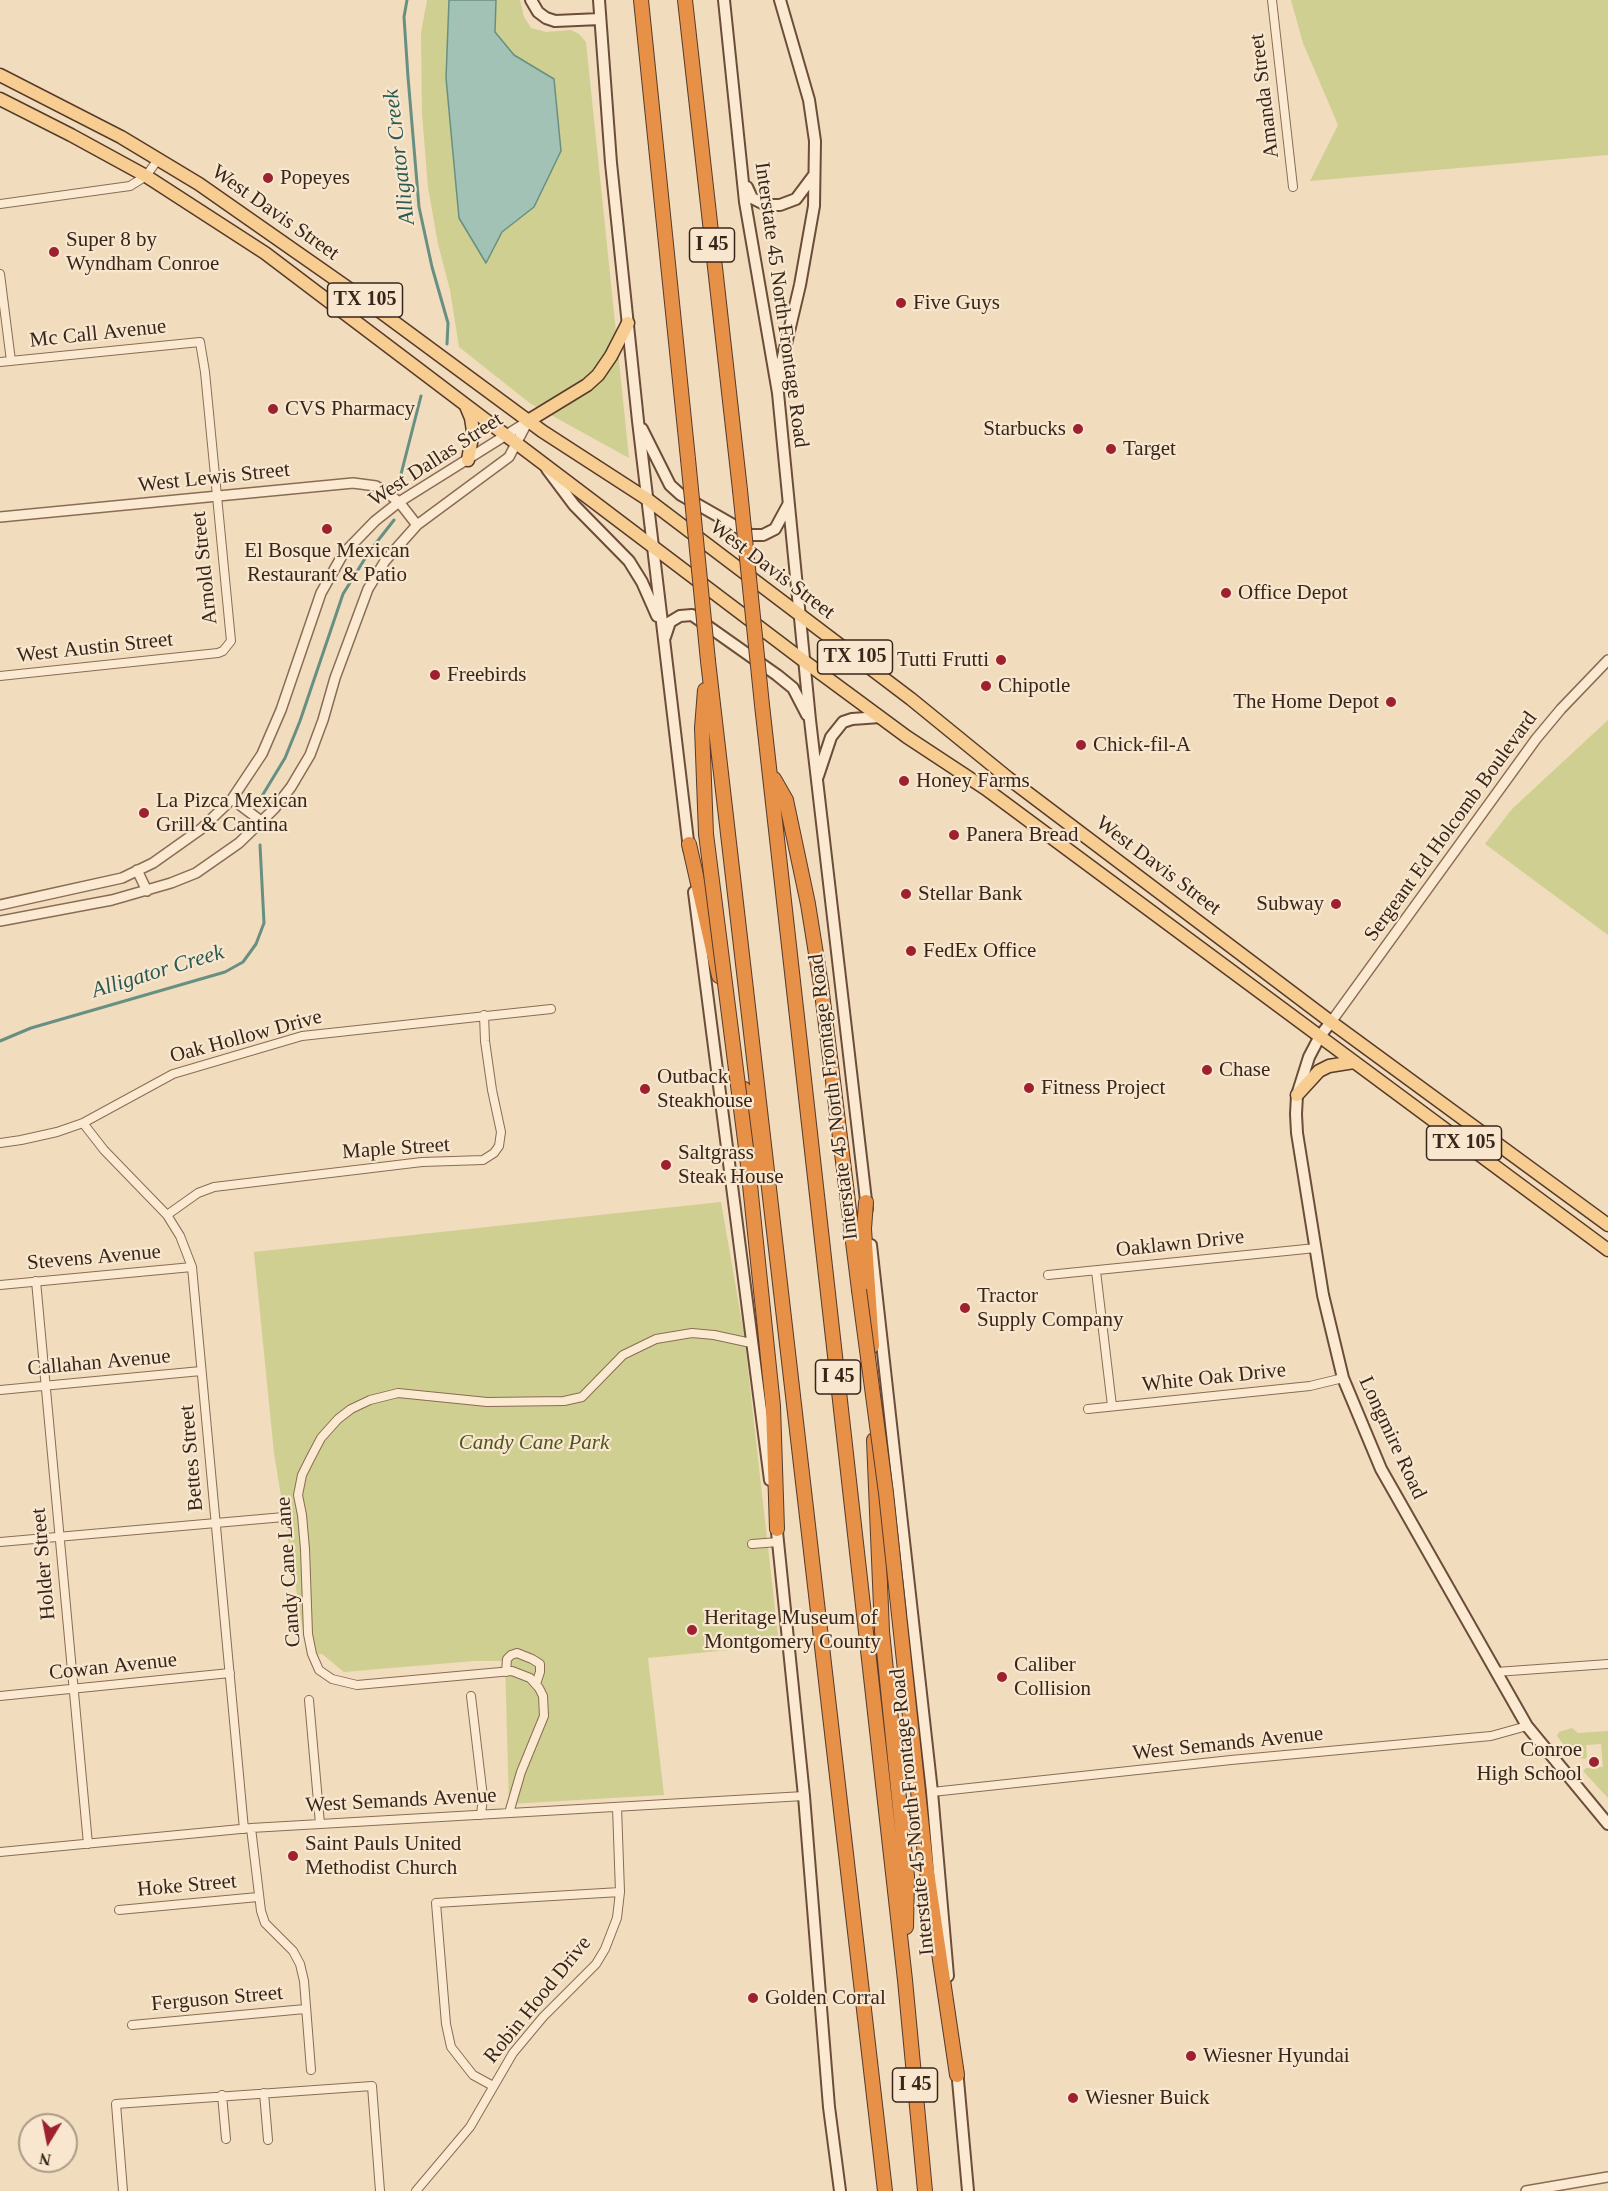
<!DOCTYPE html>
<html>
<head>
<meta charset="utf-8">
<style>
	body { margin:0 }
	#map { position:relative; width:1608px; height:2191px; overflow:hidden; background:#f1dcbe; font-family:Georgia,serif }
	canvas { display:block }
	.north { position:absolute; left:18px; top:2113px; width:60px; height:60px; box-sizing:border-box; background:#f8e7ce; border:2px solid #ab9a86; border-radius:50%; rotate:190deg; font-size:16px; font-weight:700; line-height:24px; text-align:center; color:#38261b }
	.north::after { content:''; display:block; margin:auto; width:21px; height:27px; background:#9d212f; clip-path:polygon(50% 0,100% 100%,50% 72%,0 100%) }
</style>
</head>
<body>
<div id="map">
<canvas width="1608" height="2191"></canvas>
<div class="north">N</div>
</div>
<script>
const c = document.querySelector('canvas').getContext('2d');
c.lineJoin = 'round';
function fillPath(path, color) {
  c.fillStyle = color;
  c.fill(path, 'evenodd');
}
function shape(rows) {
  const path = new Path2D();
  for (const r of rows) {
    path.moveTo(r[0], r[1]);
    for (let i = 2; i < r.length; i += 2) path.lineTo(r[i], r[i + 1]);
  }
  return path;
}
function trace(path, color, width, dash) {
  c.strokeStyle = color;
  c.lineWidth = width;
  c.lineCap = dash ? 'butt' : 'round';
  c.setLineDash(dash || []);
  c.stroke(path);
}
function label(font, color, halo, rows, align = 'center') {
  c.font = font + ' Georgia,serif';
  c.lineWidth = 4.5;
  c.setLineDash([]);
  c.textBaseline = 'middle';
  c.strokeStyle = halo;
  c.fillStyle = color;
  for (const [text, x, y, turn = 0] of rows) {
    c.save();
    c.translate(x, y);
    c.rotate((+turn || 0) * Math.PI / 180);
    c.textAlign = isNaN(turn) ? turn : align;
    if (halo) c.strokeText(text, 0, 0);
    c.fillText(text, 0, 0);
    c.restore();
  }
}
const green = shape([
	[427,0,520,0,524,17,531,28,546,32,571,30,579,34,586,42,629,458,531,404,459,347,450,290,438,244,428,187,422,114,421,33],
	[1291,0,1608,0,1608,155,1310,181,1338,125,1303,43],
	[1608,720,1608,935,1485,844,1512,809],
	[721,1202,744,1334,779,1645,648,1658,664,1795,509,1804,505,1661,474,1661,344,1672,322,1654,307,1656,274,1453,254,1252],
	[1572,1728,1578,1733,1608,1731,1608,1798,1583,1771,1586,1768,1603,1767,1601,1744,1586,1745,1587,1757,1585,1759,1573,1757,1557,1736,1559,1732]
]);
const water = shape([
	[449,0,496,0,495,32,514,55,554,79,561,151,534,207,502,232,486,263,459,218,446,78,449,0]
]);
const stream = shape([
	[407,0,404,17,408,77,419,207,432,267,448,323,447,344],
	[400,478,421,396],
	[262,796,285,758,300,721,343,594,369,552,394,520],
	[0,1041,31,1028,225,972,243,962,256,944,264,923,260,845]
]);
const minor = shape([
	[1272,0,1293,187],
	[0,204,130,186,146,176,159,158],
	[0,274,11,361],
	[0,362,200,342,205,372,231,641,223,651,218,653,0,676],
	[83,1123,104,1150,167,1215,180,1236,192,1267,244,1829],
	[0,1143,21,1140,57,1132,83,1123,173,1074,302,1036,551,1009],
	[167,1215,198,1193,214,1187,422,1162,483,1160,494,1153,499,1146,501,1132,492,1090,485,1041,484,1015],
	[1096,1271,1112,1406],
	[1048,1275,1316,1248],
	[36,1281,88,1844],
	[0,1285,192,1267],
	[0,1390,201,1371],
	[1088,1409,1310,1386,1343,1378],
	[0,1542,284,1517],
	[752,1544,778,1542],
	[506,1672,507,1659,511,1655,517,1653,532,1659,540,1664,540,1672,536,1684],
	[1496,1672,1608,1664],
	[0,1696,230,1673],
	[471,1696,483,1797,481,1815],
	[309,1700,320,1824],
	[932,1792,1231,1760,1491,1736,1527,1726],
	[509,1813,521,1772,544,1716,543,1696,539,1688,530,1678,512,1671,357,1685,332,1679,319,1670,312,1654,308,1634,305,1549,302,1515,298,1495,302,1475,310,1459,321,1438,338,1419,351,1409,370,1400,398,1393,487,1402,564,1401,582,1397,623,1355,656,1339,692,1333,714,1335,751,1343],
	[251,1828,261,1911,265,1923,293,1951,300,1964,304,1981,311,2070],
	[0,1852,251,1828,804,1796],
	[119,1910,258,1897],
	[132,2025,305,2009],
	[493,2086,473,2075,451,2047,446,2024,436,1903,620,1892],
	[264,2093,268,2140],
	[222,2095,226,2139],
	[123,2191,116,2104,372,2086,380,2191],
	[416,2191,470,2127,513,2053,543,2017,596,1964,605,1949,617,1918,620,1892,617,1807]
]);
const tertiary = shape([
	[0,517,353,483,376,486,386,492,399,502,417,525],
	[232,799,261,821],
	[137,870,147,891],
	[0,905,122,878,153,863,201,829,232,799,262,754,281,710,321,593,343,554,375,521,399,502,527,422],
	[0,921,112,900,171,883,196,873,239,843,274,809,291,787,310,755,323,720,335,678,368,589,385,561,417,525,509,457,528,421],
	[1331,1022,1536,739,1561,709,1608,660],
	[1526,2191,1608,2177]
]);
const secondary = shape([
	[531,0,538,12,546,18,555,21,600,19],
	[599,0,611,163,638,421,689,849],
	[724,0,745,202,778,393,810,720,867,1209],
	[747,187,752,198,766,205,780,205,796,199,814,175],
	[780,382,782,361,800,285,814,206,815,141,809,100,780,0],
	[642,429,670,485,681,495,751,535,763,535,775,529,788,505],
	[547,469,574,505,629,561,642,582,657,616],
	[665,637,670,622,680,616,692,615,777,675,793,688,807,715],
	[818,776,831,737,843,722,852,719,880,717],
	[694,892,770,1480],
	[1331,1022,1320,1036,1309,1057,1297,1095,1296,1114,1297,1133,1323,1295,1343,1378,1381,1469,1527,1726,1608,1824],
	[871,1245,932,1792,948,1976],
	[776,1522,804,1796,829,2107,840,2191],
	[957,2069,968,2191]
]);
const primary = shape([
	[0,75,121,137,199,184,355,293,542,431,647,499,911,699,1008,778,1331,1022,1608,1225],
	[0,99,71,135,146,176,265,253,804,661,907,737,986,789,1608,1250],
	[466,406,471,418,473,431,468,460],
	[528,421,587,385,598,375,611,356,628,323],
	[1297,1095,1319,1071,1329,1066,1354,1062]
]);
const motorway = shape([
	[641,0,688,459],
	[685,0,740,490],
	[708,661,885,2191],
	[705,690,702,728,706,834],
	[762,705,905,1980,925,2191],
	[774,779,786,800,808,904,821,985,859,1290],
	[689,844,719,976],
	[744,1089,760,1170],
	[747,1156,773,1406,777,1529],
	[866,1202,864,1229,872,1346],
	[874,1440,882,1631,907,1876,906,1927],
	[899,1615,926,1865,957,2075]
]);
const motorwayBridge = shape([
	[688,459,708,661],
	[740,490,762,705],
	[706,834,747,1156],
	[859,1290,886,1493,899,1615]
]);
const markers = [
	[268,178,6,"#9d212f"],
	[54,252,6,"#9d212f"],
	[901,303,6,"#9d212f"],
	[273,409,6,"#9d212f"],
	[1078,429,6,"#9d212f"],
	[1111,449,6,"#9d212f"],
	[327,529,6,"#9d212f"],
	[1226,593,6,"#9d212f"],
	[1001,660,6,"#9d212f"],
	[435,675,6,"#9d212f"],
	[986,686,6,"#9d212f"],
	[1391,702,6,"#9d212f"],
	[1081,745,6,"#9d212f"],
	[904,781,6,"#9d212f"],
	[144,813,6,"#9d212f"],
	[954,835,6,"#9d212f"],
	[906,894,6,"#9d212f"],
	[1336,904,6,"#9d212f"],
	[911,951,6,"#9d212f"],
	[1207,1070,6,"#9d212f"],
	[1029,1088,6,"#9d212f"],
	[645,1089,6,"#9d212f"],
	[666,1165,6,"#9d212f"],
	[965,1308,6,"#9d212f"],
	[692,1630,6,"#9d212f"],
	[1002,1677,6,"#9d212f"],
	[1594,1762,6,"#9d212f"],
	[293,1856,6,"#9d212f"],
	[753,1998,6,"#9d212f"],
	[1191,2056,6,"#9d212f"],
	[1073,2098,6,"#9d212f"]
];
const shields = [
	[712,245,45],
	[365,300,75],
	[855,657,75],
	[1464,1143,75],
	[838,1377,45],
	[915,2085,45]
];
const shieldNames = [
	["I 45",712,245],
	["TX 105",365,300],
	["TX 105",855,657],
	["TX 105",1464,1143],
	["I 45",838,1377],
	["I 45",915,2085]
];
const streetNames = [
	["Amanda Street",1265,96,-97],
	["West Davis Street",275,213,35],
	["Interstate 45 North Frontage Road",781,305,82],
	["Mc Call Avenue",98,334,-6],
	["West Dallas Street",436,460,-33],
	["West Lewis Street",214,478,-6],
	["Arnold Street",205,568,-96],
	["West Davis Street",772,570,37],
	["West Austin Street",95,648,-6],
	["Sergeant Ed Holcomb Boulevard",1451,827,-54],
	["West Davis Street",1158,866,37],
	["Oak Hollow Drive",246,1037,-15],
	["Interstate 45 North Frontage Road",834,1097,-97],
	["Maple Street",396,1149,-4],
	["Oaklawn Drive",1180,1244,-6],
	["Stevens Avenue",94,1258,-5],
	["Callahan Avenue",99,1363,-5],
	["White Oak Drive",1214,1378,-6],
	["Longmire Road",1392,1438,65],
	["Bettes Street",192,1458,-95],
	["Holder Street",44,1564,-95],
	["Candy Cane Lane",289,1572,-94],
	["Cowan Avenue",113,1667,-6],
	["West Semands Avenue",1228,1744,-6],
	["West Semands Avenue",401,1801,-3],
	["Interstate 45 North Frontage Road",913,1812,-96],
	["Hoke Street",187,1886,-5],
	["Ferguson Street",217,1999,-5],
	["Robin Hood Drive",538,2000,-51]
];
const poiNames = [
	["Popeyes",280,178],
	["Super 8 by",66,240],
	["Wyndham Conroe",66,264],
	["Five Guys",913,303],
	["CVS Pharmacy",285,409],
	["Starbucks",1066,429,"right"],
	["Target",1123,449],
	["El Bosque Mexican",327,551,"center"],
	["Restaurant & Patio",327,575,"center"],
	["Office Depot",1238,593],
	["Tutti Frutti",989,660,"right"],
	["Freebirds",447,675],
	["Chipotle",998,686],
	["The Home Depot",1379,702,"right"],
	["Chick-fil-A",1093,745],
	["Honey Farms",916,781],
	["La Pizca Mexican",156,801],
	["Grill & Cantina",156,825],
	["Panera Bread",966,835],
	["Stellar Bank",918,894],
	["Subway",1324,904,"right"],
	["FedEx Office",923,951],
	["Chase",1219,1070],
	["Outback",657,1077],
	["Steakhouse",657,1101],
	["Fitness Project",1041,1088],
	["Saltgrass",678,1153],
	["Steak House",678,1177],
	["Tractor",977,1296],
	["Supply Company",977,1320],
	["Heritage Museum of",704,1618],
	["Montgomery County",704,1642],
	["Caliber",1014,1665],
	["Collision",1014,1689],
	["Conroe",1582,1750,"right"],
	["High School",1582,1774,"right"],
	["Saint Pauls United",305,1844],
	["Methodist Church",305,1868],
	["Golden Corral",765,1998],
	["Wiesner Hyundai",1203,2056],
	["Wiesner Buick",1085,2098]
];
const parkNames = [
	["Candy Cane Park",534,1443]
];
const waterNames = [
	["Alligator Creek",400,157,-97],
	["Alligator Creek",158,972,-17]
];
fillPath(green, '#cecf91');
fillPath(water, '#a1c2b5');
trace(water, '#689082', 1.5);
trace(stream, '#689082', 3);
trace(minor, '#8a6c55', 10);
trace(tertiary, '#8a6c55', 12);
trace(secondary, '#6c4d39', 14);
trace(primary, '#573a2a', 15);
trace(motorway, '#573a2a', 16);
trace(minor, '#fbead1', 8);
trace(tertiary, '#fbead1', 9);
trace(secondary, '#fbead1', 10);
trace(primary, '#f7cd92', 12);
trace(motorway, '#e79047', 14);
trace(motorwayBridge, '#573a2a', 16, []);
trace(motorwayBridge, '#e79047', 14);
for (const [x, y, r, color] of markers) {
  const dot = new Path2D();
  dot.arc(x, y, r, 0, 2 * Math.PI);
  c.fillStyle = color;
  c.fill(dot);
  trace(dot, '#f8e7ce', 2);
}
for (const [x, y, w] of shields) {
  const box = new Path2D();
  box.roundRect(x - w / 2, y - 17, w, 34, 4.5);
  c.fillStyle = '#f8e7ce';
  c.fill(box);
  trace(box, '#38261b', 1.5);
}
label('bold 20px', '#38261b', null, shieldNames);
label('21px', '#38261b', '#f8e7ce', streetNames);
label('21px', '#38261b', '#f8e7ce', poiNames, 'left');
label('italic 21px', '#4e5620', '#f8e7ce', parkNames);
label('italic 22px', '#295951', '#f8e7ce', waterNames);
</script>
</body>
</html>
